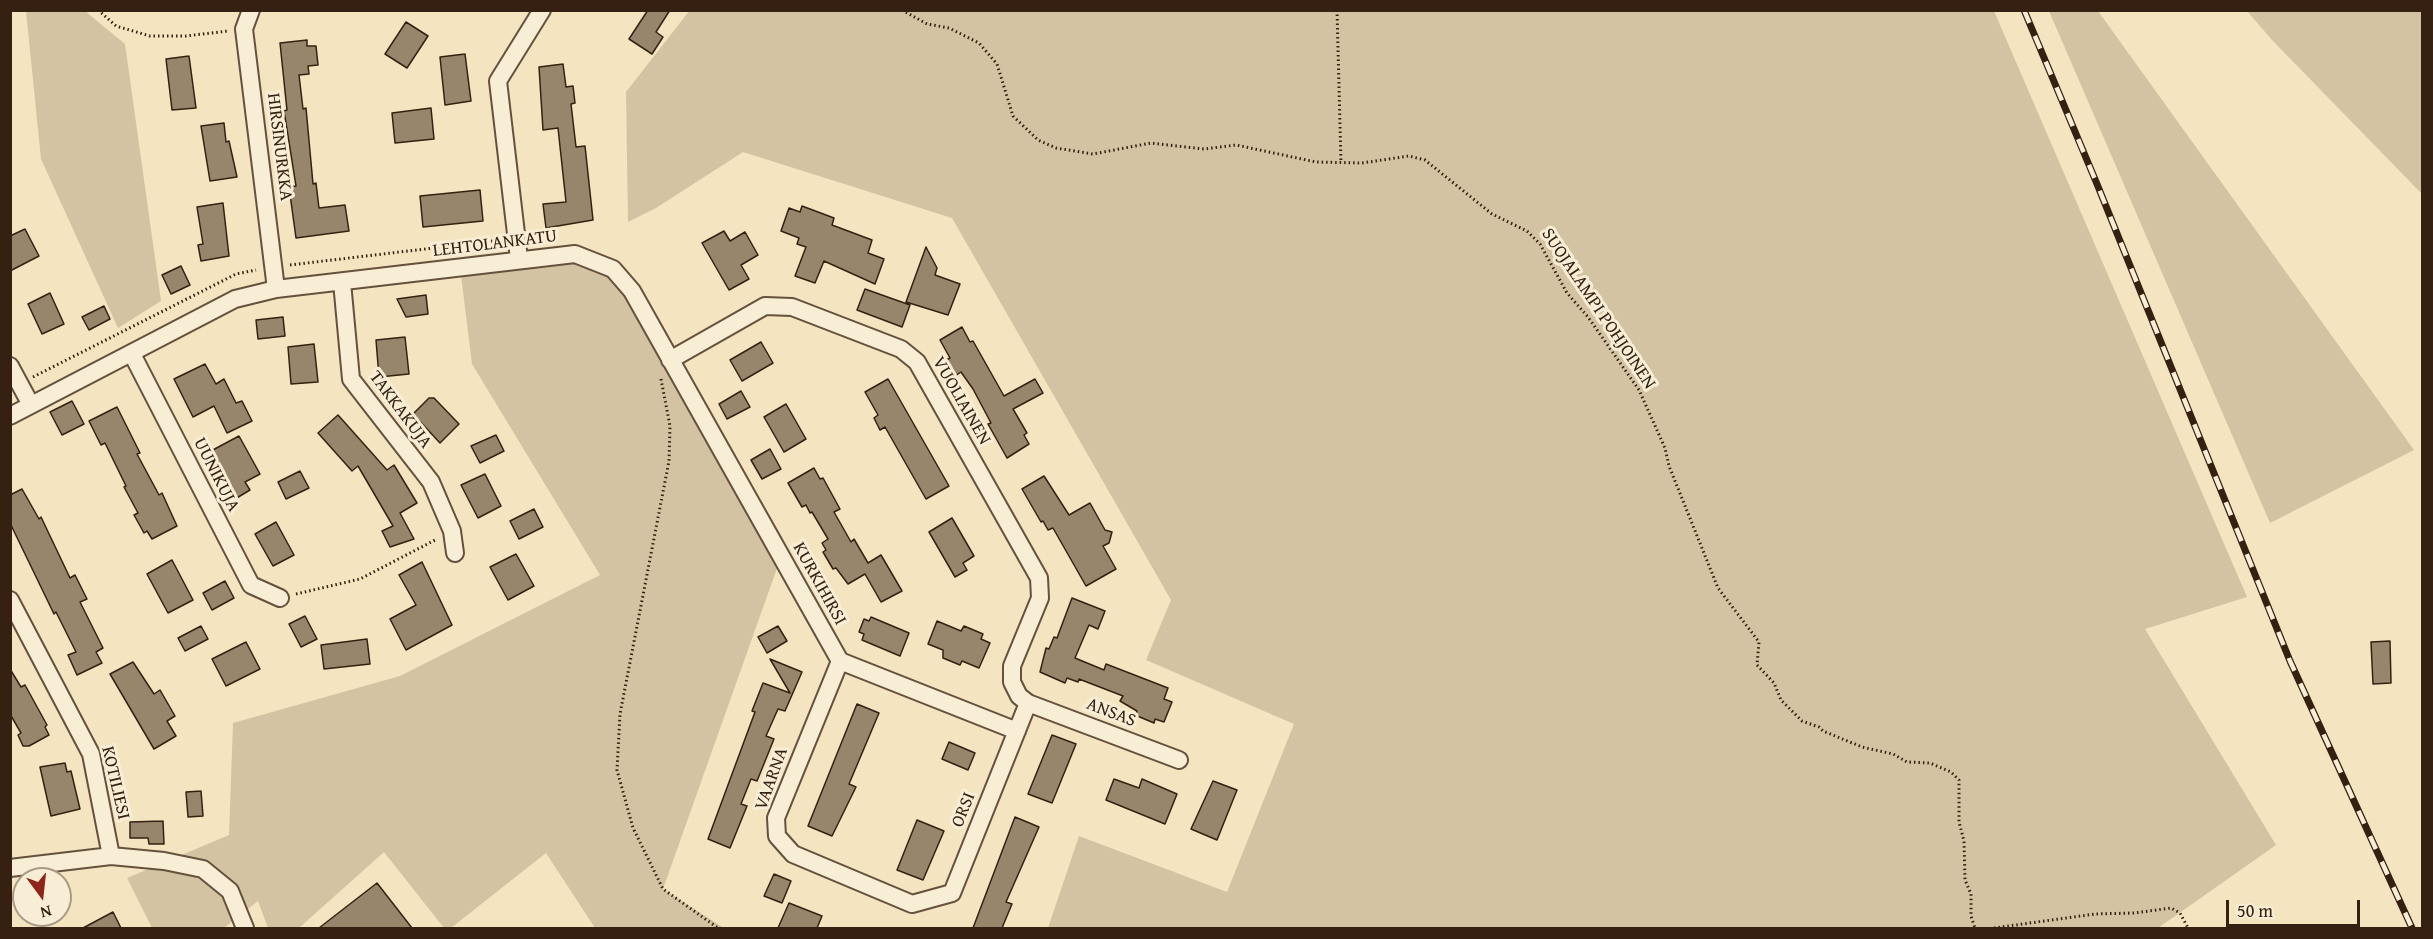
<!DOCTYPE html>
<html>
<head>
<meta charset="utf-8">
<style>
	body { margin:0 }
	#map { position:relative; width:2433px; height:939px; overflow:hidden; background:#f4e4bf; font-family:"Gentium Book Plus",serif }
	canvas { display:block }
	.frame { position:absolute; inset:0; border:12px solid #352012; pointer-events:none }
	.north { position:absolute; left:12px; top:867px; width:60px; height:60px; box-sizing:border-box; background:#f8edd5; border:2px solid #aa9b87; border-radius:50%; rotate:165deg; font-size:16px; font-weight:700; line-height:24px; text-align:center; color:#352012 }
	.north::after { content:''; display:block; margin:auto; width:21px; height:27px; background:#8f2418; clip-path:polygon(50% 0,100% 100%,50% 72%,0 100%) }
	.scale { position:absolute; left:2226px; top:900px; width:134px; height:27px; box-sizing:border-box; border:3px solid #352012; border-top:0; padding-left:8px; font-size:18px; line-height:21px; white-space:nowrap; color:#352012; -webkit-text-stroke:4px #f8edd5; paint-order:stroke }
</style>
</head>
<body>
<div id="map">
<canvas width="2433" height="939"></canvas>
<div class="frame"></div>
<div class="north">N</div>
<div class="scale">50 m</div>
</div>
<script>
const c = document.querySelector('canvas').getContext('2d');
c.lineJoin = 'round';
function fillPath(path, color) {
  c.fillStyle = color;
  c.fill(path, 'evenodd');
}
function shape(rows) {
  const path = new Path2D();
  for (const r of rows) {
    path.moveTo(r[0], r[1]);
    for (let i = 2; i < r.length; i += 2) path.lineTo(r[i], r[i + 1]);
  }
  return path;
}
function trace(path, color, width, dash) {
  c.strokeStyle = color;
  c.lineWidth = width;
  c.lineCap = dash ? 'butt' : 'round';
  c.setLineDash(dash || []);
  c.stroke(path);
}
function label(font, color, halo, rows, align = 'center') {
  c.font = font + ' "Gentium Book Plus",serif';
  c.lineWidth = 6;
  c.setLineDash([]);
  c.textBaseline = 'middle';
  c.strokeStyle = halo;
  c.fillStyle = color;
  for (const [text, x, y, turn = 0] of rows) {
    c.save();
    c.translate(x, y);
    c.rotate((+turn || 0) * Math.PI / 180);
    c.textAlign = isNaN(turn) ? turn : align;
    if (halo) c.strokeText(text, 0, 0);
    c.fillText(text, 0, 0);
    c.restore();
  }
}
const green = shape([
	[690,10,1994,11,2247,597,2145,629,2276,845,2158,928,1048,928,1079,836,1227,892,1294,724,1146,660,1171,600,952,218,743,152,656,208,628,222,626,92],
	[26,11,85,11,125,44,161,301,118,328,41,159],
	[2049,11,2098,11,2414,450,2270,523],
	[2247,11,2422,11,2422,194,2272,40],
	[575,254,613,269,781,557,663,889,724,928,595,928,546,853,451,928,444,928,384,852,299,928,268,928,258,901,224,928,152,928,127,878,229,835,233,723,400,676,600,575,472,364,460,267]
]);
const building = shape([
	[648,10,670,10,656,32,663,37,652,54,629,39,648,10],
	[406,22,428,36,407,68,385,54,406,22],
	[307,40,307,46,316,46,318,65,308,66,309,74,299,75,303,109,306,108,313,184,316,183,319,208,345,205,349,231,296,238,289,187,296,186,286,123,284,111,287,110,280,43,307,40],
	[465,54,471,101,445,105,440,57,465,54],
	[189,56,196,108,172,110,166,59,189,56],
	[563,64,566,87,573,86,575,103,571,104,576,147,585,146,593,220,546,228,543,204,566,202,558,128,543,130,539,67,563,64],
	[431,108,434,139,395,143,392,113,431,108],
	[224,123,226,142,229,141,237,177,210,181,201,126,224,123],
	[480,190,483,221,423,227,420,196,480,190],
	[223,203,229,256,201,261,198,245,203,244,197,207,223,203],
	[802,206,834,218,832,225,872,240,868,253,884,259,875,284,824,261,815,283,795,276,806,247,797,244,799,238,781,231,789,208,800,212,802,206],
	[25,229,39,256,10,271,10,236,25,229],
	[724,231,730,241,745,232,758,255,741,265,749,279,729,290,702,243,724,231],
	[926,247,937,268,935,275,960,284,948,315,906,302,926,247],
	[181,266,190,285,171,294,162,275,181,266],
	[865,289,910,305,902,327,857,310,865,289],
	[50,293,64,324,42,334,28,304,50,293],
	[426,295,428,314,406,317,397,299,426,295],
	[104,306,110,319,89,330,82,317,104,306],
	[283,317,285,336,258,339,256,320,283,317],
	[962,327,970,342,973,341,1004,396,1035,379,1043,393,1013,409,1027,433,1024,435,1029,444,1007,458,988,424,991,423,973,389,961,372,955,376,946,360,950,358,940,340,962,327],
	[405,337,409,374,379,377,376,340,405,337],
	[761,342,773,363,742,381,730,360,761,342],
	[314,344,318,382,291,384,288,347,314,344],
	[205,364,216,384,224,379,236,403,242,401,252,421,227,433,214,406,193,417,174,379,205,364],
	[888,379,949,486,926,499,885,427,880,430,874,418,878,415,865,392,888,379],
	[741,391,750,407,727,419,719,404,741,391],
	[429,398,434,398,459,424,440,443,413,414,429,398],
	[72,401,84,424,62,435,50,412,72,401],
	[786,404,806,439,784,452,764,417,786,404],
	[117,407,140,453,137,454,159,495,162,493,177,526,152,539,147,531,144,533,134,515,138,513,124,487,126,486,105,443,101,445,89,421,117,407],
	[338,415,387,470,394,465,417,503,400,513,414,539,390,547,382,531,393,526,358,466,352,471,318,433,338,415],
	[496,435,504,451,480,463,471,446,496,435],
	[239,436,260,474,245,482,250,490,235,499,209,452,239,436],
	[770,449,781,469,762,479,751,460,770,449],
	[814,468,820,479,823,478,840,509,834,512,851,542,854,539,868,563,881,555,902,591,881,602,865,574,848,584,836,568,833,569,823,552,826,550,822,543,828,539,812,512,810,513,806,505,802,507,788,483,814,468],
	[300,471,309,488,286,499,278,482,300,471],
	[485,474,501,506,478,518,461,485,485,474],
	[1044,476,1069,515,1090,503,1105,530,1112,532,1109,543,1103,546,1116,569,1086,586,1053,528,1048,530,1043,521,1041,522,1022,489,1044,476],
	[22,489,39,519,41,517,70,578,75,575,87,599,80,602,103,648,96,652,102,663,77,675,68,655,76,652,56,612,54,614,10,523,10,495,22,489],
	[534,509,543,527,519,539,510,521,534,509],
	[952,518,974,556,963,563,967,570,955,577,929,532,952,518],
	[276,522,294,555,273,566,255,534,276,522],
	[516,554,534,586,508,600,490,567,516,554],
	[172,560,193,600,168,613,147,574,172,560],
	[422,562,452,625,406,650,390,619,416,605,399,575,422,562],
	[225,581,234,598,212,610,203,593,225,581],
	[1072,598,1105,611,1098,629,1089,625,1075,658,1104,670,1106,664,1168,688,1164,699,1172,702,1164,722,1155,719,1154,723,1135,715,1137,711,1120,701,1123,696,1079,679,1078,682,1067,678,1065,683,1040,672,1046,648,1049,649,1054,637,1057,638,1072,598],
	[305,616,317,639,301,647,289,624,305,616],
	[871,617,909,633,900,656,862,640,864,634,859,632,864,619,869,621,871,617],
	[937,621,961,631,964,626,983,634,981,639,990,643,979,668,962,661,960,665,943,658,943,650,928,644,937,621],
	[201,626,208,639,185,651,178,638,201,626],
	[778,626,787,641,767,653,758,637,778,626],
	[367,639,370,664,324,669,321,645,367,639],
	[2390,641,2391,683,2373,684,2371,642,2390,641],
	[246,642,260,669,226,686,212,659,246,642],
	[770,659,802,672,785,711,778,709,766,736,774,739,757,781,751,779,741,804,747,806,730,848,708,839,755,712,752,711,763,683,790,693,770,659],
	[133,662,154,694,160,690,175,716,167,721,176,736,154,749,110,674,133,662],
	[10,669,21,687,25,685,47,725,45,727,49,735,29,746,23,746,18,735,21,733,10,714,10,669],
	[857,704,879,713,849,784,856,787,832,836,808,826,857,704],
	[1052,735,1076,744,1052,803,1028,794,1052,735],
	[949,742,975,753,968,770,942,759,949,742],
	[65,763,67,772,71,771,80,809,51,816,40,767,65,763],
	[1114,779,1139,788,1142,779,1177,794,1165,824,1106,800,1114,779],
	[1213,781,1237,790,1217,840,1191,829,1213,781],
	[201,791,203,816,188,817,186,792,201,791],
	[1015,817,1039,827,1006,902,1012,904,1002,928,973,928,1015,817],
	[917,820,944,831,923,880,897,870,917,820],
	[163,821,164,844,149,844,148,838,130,838,130,822,163,821],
	[774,874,791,881,782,903,764,896,774,874],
	[377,883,412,928,319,928,377,883],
	[789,903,822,916,817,928,778,928,789,903],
	[113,912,121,928,83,928,113,912]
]);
const path = shape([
	[98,10,116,26,150,36,186,36,228,31],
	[902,10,927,24,949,28,979,43,997,64,1013,116,1038,140,1056,148,1093,154,1151,143,1204,149,1236,145,1316,162,1362,163,1409,156,1425,160,1492,214,1527,231,1540,244,1567,293,1588,317,1639,390,1665,448,1669,466,1718,588,1759,642,1757,665,1774,683,1781,700,1802,721,1819,727,1823,731,1862,747,1893,754,1907,762,1930,763,1951,772,1959,780,1959,822,1964,841,1965,880,1971,894,1971,916,1975,928],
	[1337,10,1341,163],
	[290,265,501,240],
	[33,377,236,274,256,270],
	[661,379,670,426,669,461,620,714,617,770,633,828,663,889,718,928],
	[296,594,360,579,437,539],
	[1994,928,2095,914,2134,913,2171,908,2180,913,2188,928]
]);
const minor = shape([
	[251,10,244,29,276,289],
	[519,259,498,81,542,10],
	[342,282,351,379,431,482,452,531,455,553],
	[132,354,251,585,280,598],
	[670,360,765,306,792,307,901,349,917,362,1039,578,1040,598,1012,666,1012,682,1019,696,1028,703,1179,760],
	[10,366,31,405],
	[10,416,235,299,276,289,575,254,613,269,632,291,840,661,1017,731],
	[10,600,91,754,111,856,10,868],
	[840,661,776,818,777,836,793,854,912,904,952,893,1028,703],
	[111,856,164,861,203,869,230,891,245,928]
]);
const rail = shape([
	[2024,10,2097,184,2290,661,2412,928]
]);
const streetNames = [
	["HIRSINURKKA",279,147,83],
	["LEHTOLANKATU",495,244,-7],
	["SUOJALAMPI POHJOINEN",1598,309,56],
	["VUOLIAINEN",961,401,60],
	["TAKKAKUJA",400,410,53],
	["UUNIKUJA",216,475,63],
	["KURKIHIRSI",819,584,61],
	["ANSAS",1111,713,21],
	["VAARNA",772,779,-70],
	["KOTILIESI",115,783,77],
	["ORSI",964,810,-68]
];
fillPath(green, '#d4c3a2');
fillPath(building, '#98866c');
trace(building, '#352012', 1.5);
trace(minor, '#65513d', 20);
trace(path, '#352012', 3, [1.5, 3]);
trace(minor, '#f8edd5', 16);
trace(rail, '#352012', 7);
trace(rail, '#f8edd5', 4.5, [14]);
label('18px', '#352012', '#f8edd5', streetNames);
</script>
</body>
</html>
